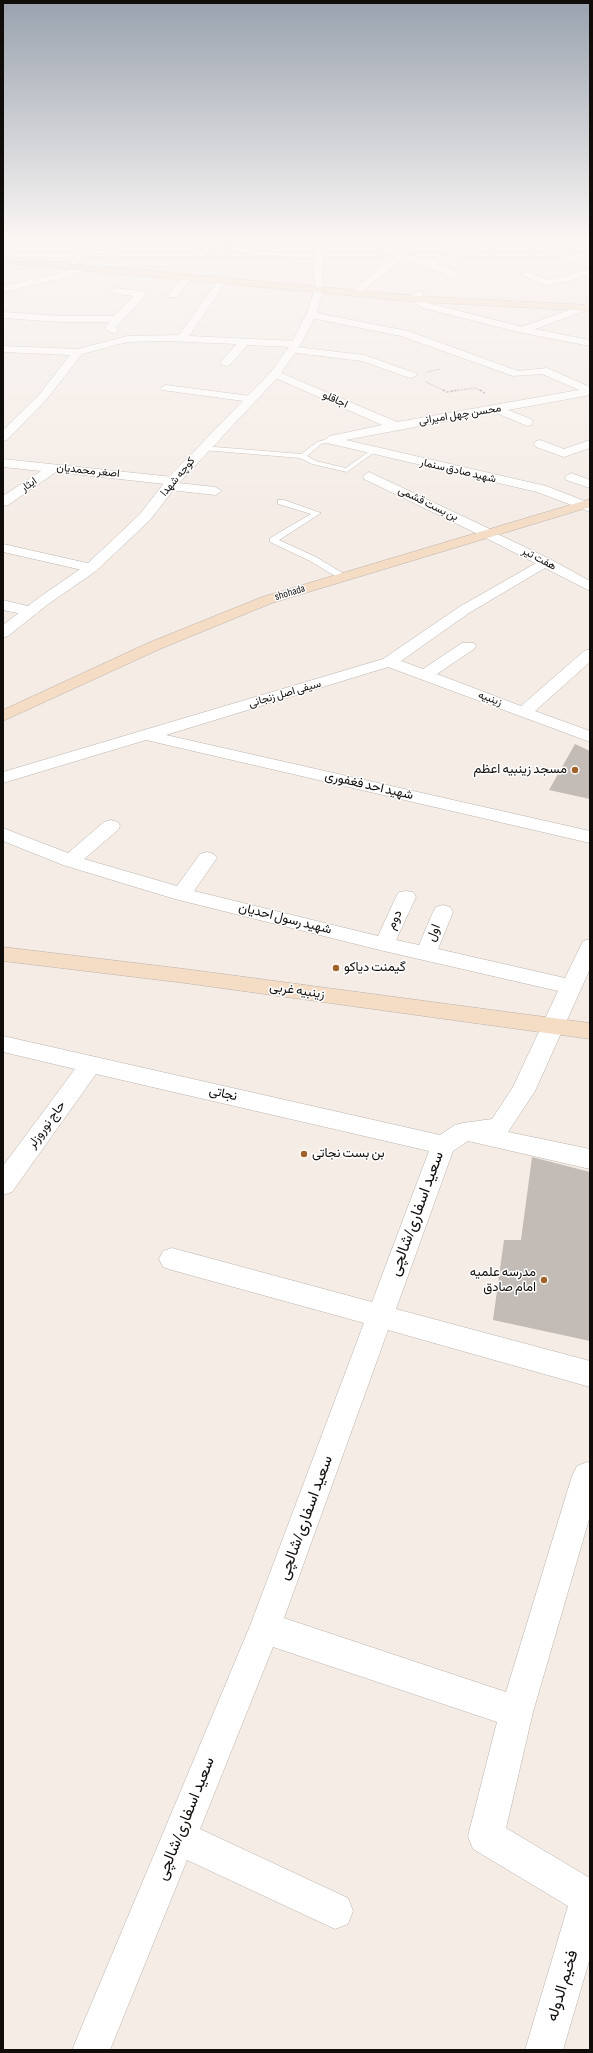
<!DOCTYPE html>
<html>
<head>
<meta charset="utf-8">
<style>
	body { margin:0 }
	#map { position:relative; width:593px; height:2053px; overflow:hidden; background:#f5ece6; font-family:"Sofia Sans Condensed",sans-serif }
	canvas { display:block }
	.frame { position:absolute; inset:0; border:4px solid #0f0c0a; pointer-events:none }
</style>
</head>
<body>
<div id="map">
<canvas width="593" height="2053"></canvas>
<div class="frame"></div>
</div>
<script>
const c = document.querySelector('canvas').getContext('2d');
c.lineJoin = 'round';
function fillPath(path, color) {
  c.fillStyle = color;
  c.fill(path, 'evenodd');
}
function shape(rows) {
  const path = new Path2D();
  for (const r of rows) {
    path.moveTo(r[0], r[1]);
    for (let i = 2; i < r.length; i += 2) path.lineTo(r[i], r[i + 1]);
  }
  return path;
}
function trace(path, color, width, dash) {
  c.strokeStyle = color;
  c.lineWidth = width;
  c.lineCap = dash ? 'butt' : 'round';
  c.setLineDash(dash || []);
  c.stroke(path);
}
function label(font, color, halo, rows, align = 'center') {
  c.font = font + ' "Sofia Sans Condensed",Vazirmatn,sans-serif';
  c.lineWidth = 3;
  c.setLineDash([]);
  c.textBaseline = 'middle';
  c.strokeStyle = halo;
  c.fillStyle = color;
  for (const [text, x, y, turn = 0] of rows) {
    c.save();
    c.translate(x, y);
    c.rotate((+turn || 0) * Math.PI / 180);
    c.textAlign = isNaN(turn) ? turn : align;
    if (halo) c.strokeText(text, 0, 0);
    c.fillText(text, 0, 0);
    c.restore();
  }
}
const building = shape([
	[575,744,590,751,590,799,549,790],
	[532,1157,590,1172,590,1341,493,1320,504,1240,521,1240]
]);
const pathFar1 = shape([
	[427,372,441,369],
	[426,382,445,391],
	[452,391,475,388,482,391]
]);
const path = shape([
	[443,390,447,392,459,390],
	[480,390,485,393]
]);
const service = shape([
	[190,240,260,251,321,256,318,258,260,255,187,244,190,240],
	[331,438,334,440,333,441,321,444,307,456,316,461,346,468,371,450,376,451,347,472,312,464,300,458,203,450,200,448,203,446,301,454,317,442,331,438],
	[278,500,284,500,321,513,279,540,316,557,346,575,346,579,340,579,310,561,270,542,270,538,311,514,278,504,278,500]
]);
const minor = shape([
	[18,240,29,240,3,255,3,248,18,240],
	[95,240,105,240,94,250,117,252,122,255,117,258,88,255,76,264,70,264,70,260,95,240],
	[257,240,262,243,260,245,249,253,243,253,243,249,257,240],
	[356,240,369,240,427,261,500,240,525,240,590,261,590,267,513,242,436,264,459,273,461,275,456,278,402,259,362,292,359,293,356,292,354,290,356,288,394,256,356,240],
	[212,243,217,246,215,248,201,257,195,257,195,253,212,243],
	[84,265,89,268,87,270,60,279,3,292,3,286,54,275,84,265],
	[590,269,590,275,549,286,521,275,526,272,549,280,590,269],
	[187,275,190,276,190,280,177,297,169,297,168,295,169,293,184,276,187,275],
	[222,278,227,281,189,336,296,341,301,344,296,347,364,355,415,373,417,375,411,378,407,377,362,361,288,352,287,350,291,347,247,345,230,365,226,366,220,363,236,344,167,341,127,342,82,354,46,400,7,440,3,441,3,430,38,396,70,355,3,352,3,346,78,349,127,336,179,335,219,279,222,278],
	[116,288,142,291,147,294,121,321,116,327,118,330,117,332,113,333,106,330,105,328,109,322,61,322,3,318,3,312,61,316,114,316,134,296,113,293,111,291,113,289,116,288],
	[586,304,590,305,590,309,527,332,519,332,518,330,519,328,586,304],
	[311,312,408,331,518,371,547,368,590,387,590,395,508,410,531,419,533,422,531,425,527,426,494,412,346,440,546,486,590,503,590,512,537,492,327,443,325,440,330,436,382,425,271,376,269,374,271,372,279,372,397,422,579,390,542,374,513,376,401,336,307,317,306,315,311,312],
	[166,385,251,396,257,399,251,402,162,390,160,388,166,385],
	[540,440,564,449,590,440,590,448,564,457,536,447,534,444,536,441,540,440],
	[3,459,173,477,178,478,179,481,178,483,215,487,222,491,215,495,170,490,165,489,163,486,165,484,56,472,8,505,3,506,3,496,41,471,3,467,3,459],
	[369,472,492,530,494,533,492,536,482,536,364,479,363,476,369,472],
	[571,473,590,480,590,488,566,480,565,477,571,473],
	[3,544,96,565,98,568,96,571,91,572,3,552,3,544],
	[545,558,550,559,552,562,550,565,469,613,401,661,423,669,462,643,474,643,476,646,474,649,437,674,521,706,584,651,590,649,590,662,535,711,590,731,590,742,388,667,166,735,590,831,590,843,146,740,3,783,3,772,383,659,459,607,545,558],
	[3,600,36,608,39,611,36,614,31,616,3,610,3,600],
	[111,820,118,822,120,826,118,830,84,859,177,886,200,854,207,852,214,854,217,858,194,891,378,936,396,897,399,892,406,891,413,892,416,897,396,940,419,945,433,912,436,907,443,905,450,907,453,912,438,949,565,978,583,941,590,939,590,969,535,1091,508,1132,590,1149,590,1169,468,1141,453,1151,396,1309,590,1361,590,1387,388,1330,284,1618,506,1692,572,1476,577,1466,587,1462,590,1463,590,1516,533,1712,506,1828,590,1878,590,1958,563,2050,525,2050,568,1906,473,1849,468,1836,497,1722,273,1647,200,1829,348,1898,353,1911,348,1924,335,1929,187,1860,110,2050,72,2050,250,1626,364,1323,172,1270,163,1267,159,1259,163,1251,172,1248,372,1302,429,1151,96,1074,12,1192,3,1195,3,1166,75,1069,3,1052,3,1036,440,1135,455,1125,463,1123,492,1119,513,1087,558,991,384,951,175,899,63,865,3,841,3,828,68,853,104,822,111,820]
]);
const tertiary = shape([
	[315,240,324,240,323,290,316,315,301,344,279,376,178,484,150,520,96,571,47,605,8,636,3,638,3,625,37,599,86,565,140,514,168,478,271,372,291,344,306,315,315,288,313,256,315,240],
	[418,291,421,292,425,300,431,304,523,327,590,340,590,346,523,333,423,308,417,304,413,294,418,291],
	[487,529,550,559,590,581,590,591,482,536,480,533,482,530,487,529]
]);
const secondary = shape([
	[3,257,419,296,590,305,590,311,419,302,3,263,3,257],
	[590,499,590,507,272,603,160,649,3,721,3,710,148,643,262,597,590,499],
	[3,947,185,969,590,1023,590,1039,185,983,3,961,3,947]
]);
const markers = [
	[575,770,4,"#a06228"],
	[336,968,4,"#a06228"],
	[304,1154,4,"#a06228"],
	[544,1280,4,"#a06228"]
];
const farStreetnames = [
	["اجاقلو",335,400,25],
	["محسن چهل امیرانی",460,415,-9],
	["اصغر محمدیان",88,471,6],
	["شهید صادق سنمار",458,471,13],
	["کوچه شهدا",178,477,-50],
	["ایثار",29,485,-35],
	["بن بست قشمی",428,504,26],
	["هفت تیر",539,559,28],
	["shohada",290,593,-17],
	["سیفی اصل زنجانی",285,694,-16],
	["زینبیه",490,699,20]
];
const poiNames = [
	["مسجد زینبیه اعظم",567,770],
	["گیمنت دیاکو",344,968,"left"],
	["بن بست نجاتی",312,1154,"left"],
	["مدرسه علمیه",536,1273],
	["امام صادق",536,1288]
];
const streetNames = [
	["شهید احد فغفوری",369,786,13],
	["شهید رسول احدیان",285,919,14],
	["دوم",395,920,-65],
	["اول",434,933,-68],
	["زینبیه غربی",297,991,8],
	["نجاتی",223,1094,13],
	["حاج نوروزلر",47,1125,-54]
];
const nearStreetnames = [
	["سعید اسفاری/شالچی",417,1214,-70],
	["سعید اسفاری/شالچی",306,1518,-70],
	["سعید اسفاری/شالچی",186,1819,-68],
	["فخيم الدوله",563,1986,-73]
];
fillPath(building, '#c3bbb5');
trace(service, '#b9b2ac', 1);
trace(minor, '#b9b2ac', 1);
trace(tertiary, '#b9b2ac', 1);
trace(secondary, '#b9b2ac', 1);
trace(pathFar1, '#a7a09b', 1, [1.5, 1.5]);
trace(path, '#a7a09b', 1.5, [2, 2]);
fillPath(service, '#fff');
fillPath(minor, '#fff');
fillPath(tertiary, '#fff');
fillPath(secondary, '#f4dcc5');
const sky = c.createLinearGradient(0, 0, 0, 528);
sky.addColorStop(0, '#99a2ae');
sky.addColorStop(0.45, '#faf6f4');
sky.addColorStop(1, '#faf6f400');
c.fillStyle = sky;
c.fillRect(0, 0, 593, 528);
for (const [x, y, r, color] of markers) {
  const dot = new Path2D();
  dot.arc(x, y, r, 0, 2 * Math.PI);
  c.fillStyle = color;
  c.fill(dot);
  trace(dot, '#fff', 1.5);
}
label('11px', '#0f0c0a', '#fff', farStreetnames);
label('13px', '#0f0c0a', '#fff', poiNames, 'right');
label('13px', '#0f0c0a', '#fff', streetNames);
label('16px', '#0f0c0a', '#fff', nearStreetnames);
</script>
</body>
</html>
